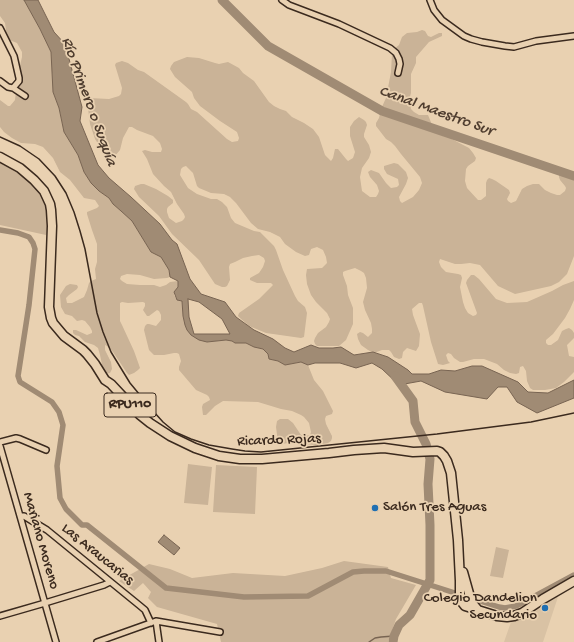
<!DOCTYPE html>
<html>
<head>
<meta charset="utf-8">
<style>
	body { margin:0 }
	canvas { display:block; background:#e9d1b1 }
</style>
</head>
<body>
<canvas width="574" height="642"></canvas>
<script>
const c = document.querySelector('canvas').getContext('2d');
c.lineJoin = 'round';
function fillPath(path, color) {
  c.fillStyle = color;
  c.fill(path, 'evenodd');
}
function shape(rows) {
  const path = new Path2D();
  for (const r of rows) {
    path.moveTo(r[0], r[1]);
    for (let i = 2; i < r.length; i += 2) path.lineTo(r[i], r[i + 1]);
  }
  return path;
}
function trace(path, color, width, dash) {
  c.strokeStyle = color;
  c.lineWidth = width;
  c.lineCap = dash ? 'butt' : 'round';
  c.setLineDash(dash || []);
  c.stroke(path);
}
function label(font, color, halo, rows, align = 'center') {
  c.font = font + ' "Gochi Hand",sans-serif';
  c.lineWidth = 3.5;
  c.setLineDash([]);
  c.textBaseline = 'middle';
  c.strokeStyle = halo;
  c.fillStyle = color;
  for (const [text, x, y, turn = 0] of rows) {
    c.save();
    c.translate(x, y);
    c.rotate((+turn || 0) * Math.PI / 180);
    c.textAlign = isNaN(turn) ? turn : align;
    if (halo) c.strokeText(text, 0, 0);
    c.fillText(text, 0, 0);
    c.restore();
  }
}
const built = shape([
	[559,594,543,642,504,642,511,622]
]);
const green = shape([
	[0,0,24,0,40,29,51,52,53,91,59,108,64,132,78,155,84,172,91,183,99,191,109,198,113,204,121,211,132,221,151,252,161,257,169,270,170,277,167,278,154,279,140,275,127,274,121,276,120,279,122,281,127,284,140,285,154,285,160,287,166,285,170,282,178,281,178,287,175,292,174,295,177,300,182,301,183,316,187,330,207,342,226,340,232,341,235,343,246,343,254,347,263,349,268,354,269,359,278,361,285,365,302,362,308,365,314,380,323,391,333,411,332,414,326,416,325,419,326,424,332,436,332,438,331,441,328,443,316,445,289,443,280,444,278,442,276,427,277,421,280,419,288,419,293,423,301,435,304,436,310,435,311,432,309,423,304,417,301,415,292,411,281,409,258,402,223,401,215,406,206,415,203,415,202,407,203,404,210,400,209,397,207,395,196,390,179,370,179,367,181,361,179,354,177,353,174,353,164,355,154,355,149,350,144,330,145,326,147,324,149,324,156,326,161,320,161,315,159,311,157,310,149,316,147,316,143,310,145,306,145,303,143,302,128,303,122,302,120,303,120,321,122,325,134,351,139,365,140,368,138,370,134,373,129,375,127,373,113,352,107,346,105,345,105,350,111,362,112,369,110,373,105,374,103,369,100,355,98,348,94,345,85,342,79,336,75,335,73,333,73,330,76,330,87,335,92,333,92,331,90,327,85,321,82,320,77,321,72,316,65,314,61,307,60,295,66,286,70,284,77,285,78,287,77,289,69,295,66,298,67,303,72,303,84,297,87,290,89,283,91,281,96,279,95,269,97,262,97,244,92,230,87,214,87,212,97,208,99,206,95,200,84,198,70,180,60,172,53,158,43,147,35,144,21,143,12,138,4,132,0,127,0,100,8,106,10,106,15,100,18,74,22,57,22,52,17,43,7,39,5,34,6,30,5,23,0,16],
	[422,30,425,31,428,36,431,37,439,33,442,33,442,36,429,42,416,57,416,63,411,74,411,93,409,100,411,109,414,112,419,115,428,115,435,132,444,135,469,148,473,153,476,158,475,161,468,166,466,169,465,181,467,188,478,200,481,200,486,196,486,183,487,180,489,178,492,179,496,181,509,190,510,193,507,199,508,201,511,203,516,201,522,189,527,186,533,184,539,184,545,190,551,193,557,195,560,195,565,191,566,188,565,186,560,180,559,177,559,174,566,172,574,174,574,256,567,274,559,282,551,286,515,294,498,286,480,265,470,263,461,264,455,264,440,259,439,262,441,267,446,272,458,274,461,275,462,278,460,287,463,302,465,308,468,313,473,316,476,315,477,313,466,283,467,280,471,275,474,275,479,279,496,299,507,303,527,302,552,291,563,285,574,281,574,300,570,309,565,318,553,334,546,340,546,343,548,345,551,345,558,340,562,331,566,329,569,328,572,330,574,333,574,338,567,345,569,356,574,357,574,372,564,382,556,388,545,390,533,390,530,388,527,381,526,371,523,366,520,367,519,373,516,374,510,373,504,370,497,364,484,359,474,359,463,362,460,362,454,358,451,354,448,353,446,355,448,361,450,363,443,365,438,364,431,342,423,306,422,303,419,303,412,309,413,315,420,334,419,346,416,351,407,348,403,352,402,358,399,359,394,357,391,352,389,350,382,350,374,353,368,350,361,345,358,339,357,334,360,332,363,333,368,337,372,333,372,329,371,323,365,310,363,302,367,288,366,278,364,273,361,271,355,268,345,271,343,272,343,275,347,286,348,295,353,308,353,324,346,340,339,346,317,346,315,344,314,341,315,338,318,333,326,327,329,322,330,319,327,313,316,302,311,295,307,284,306,275,307,269,322,268,327,263,326,257,323,250,317,247,311,249,309,255,305,256,296,252,285,244,280,237,270,232,258,229,251,223,236,203,230,197,224,194,211,193,199,188,197,186,193,173,186,166,183,167,181,169,180,175,188,188,197,194,211,199,217,199,222,202,227,207,231,218,235,223,254,231,260,232,274,246,276,250,283,270,295,296,298,301,305,307,307,313,304,337,301,338,266,333,249,326,240,318,238,316,239,313,259,299,273,285,271,283,257,283,250,280,250,278,259,273,263,267,265,261,264,258,259,255,252,256,243,258,235,262,230,264,229,267,230,280,227,286,225,287,222,287,215,284,199,260,172,234,159,216,139,197,134,189,135,186,141,184,144,184,156,189,168,196,173,200,173,203,168,207,167,209,167,212,169,218,176,223,182,221,184,219,185,217,184,214,177,204,171,192,164,186,153,174,147,159,142,151,145,150,152,152,161,152,162,149,160,143,153,136,137,130,132,127,129,127,123,138,120,150,114,157,112,158,108,157,104,153,95,139,90,124,87,100,89,98,109,99,119,96,121,94,122,88,115,65,116,63,122,61,128,63,138,70,144,72,186,102,188,104,191,109,197,112,227,139,232,142,238,141,239,138,237,132,220,121,200,106,194,98,192,92,175,77,170,69,171,66,174,62,187,57,199,58,215,63,219,64,228,62,239,68,243,73,254,81,269,102,274,106,280,109,286,111,292,117,304,123,313,129,319,137,325,155,331,161,333,158,335,149,338,149,346,159,348,161,353,158,355,152,350,136,350,127,354,121,359,117,364,120,366,122,367,125,364,134,364,137,369,145,371,152,369,158,362,168,360,177,362,191,370,197,376,197,378,194,379,191,377,185,370,177,368,172,371,170,379,173,386,183,391,188,397,187,399,185,398,179,387,174,384,169,384,166,394,163,398,164,406,172,408,178,406,184,399,197,400,201,402,203,413,197,419,190,422,183,420,177,401,154,395,146,391,142,386,139,376,126,376,123,379,118,381,109,386,98,391,72,392,54,394,49,399,45,402,37,407,33,417,32],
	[0,159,25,174,39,189,47,205,49,231,46,235,0,225],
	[188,464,212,467,208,505,184,503],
	[216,465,257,467,255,514,213,512],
	[496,547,509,550,503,578,490,576],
	[344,561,388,567,391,578,416,585,396,619,388,642,221,642,217,624,157,607,148,598,151,592,143,583,134,591,119,581,149,564,170,569,192,578,233,573,285,576,322,568]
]);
const water = shape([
	[24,0,38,0,54,32,65,44,82,107,80,121,98,165,109,178,131,197,160,224,172,240,177,244,190,279,201,294,225,302,236,317,254,330,273,339,285,348,294,352,311,345,319,348,333,348,341,347,354,355,373,352,388,357,408,370,412,374,429,374,441,370,455,371,472,366,482,366,518,382,528,392,548,393,574,380,574,398,537,413,517,402,507,387,498,387,487,399,445,392,421,381,399,385,382,369,372,363,356,368,340,363,315,363,308,365,301,362,285,365,278,361,269,359,268,354,263,349,254,347,246,343,235,343,232,341,226,340,207,342,199,340,191,335,187,330,185,325,183,316,182,301,177,300,174,292,178,287,178,281,170,277,169,270,161,257,151,252,132,221,121,211,113,204,109,198,99,191,91,183,84,172,78,155,64,132,59,108,53,92,51,52,40,29,24,0],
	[188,299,199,302,222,319,230,334,194,334,189,317,188,299],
	[164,535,180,548,174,555,158,542,164,535]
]);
const stream = shape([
	[369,642,375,638,381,637,394,636]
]);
const canal = shape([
	[0,230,18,233,29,237,33,243,35,249,29,305,18,376,20,382,52,402,59,412,63,425,57,466,60,498,66,509,82,525,87,525,166,588,244,597,308,596,353,572,364,571,386,571,499,607,505,608,516,606,524,602,574,575]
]);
const river = shape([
	[222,0,268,46,382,111,574,176],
	[393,642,394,636,399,625,410,615,430,580,430,525,428,484,430,459,426,444,415,422,413,401,395,376]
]);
const street = shape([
	[282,0,289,5,339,24,390,48,396,53,399,59,400,64,398,73],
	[430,0,434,10,442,20,464,36,471,39,482,42,505,46,514,47,536,41,574,36],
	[0,28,14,56,19,78,19,81,13,88],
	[0,81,8,87,13,88,25,96],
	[0,442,16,438,20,439,46,450],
	[0,446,56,642],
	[20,516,24,516,47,530,139,605,145,610,151,623],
	[0,616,45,603,104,585,110,582],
	[156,621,159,642],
	[97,642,156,621,220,632]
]);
const primary = shape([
	[0,157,20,168,34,180,44,191,50,204,51,210,52,226,49,307,51,318,53,323,64,336,83,350,87,354,95,364,105,380,111,384,140,415,150,423,170,436,195,448,219,456,240,459,262,459,329,453,354,450,384,448,413,452,437,451,440,452,444,456,447,461,451,473,458,540,460,581,460,597,461,601,465,606,497,616,507,617,514,616,522,613,543,599,574,581],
	[463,572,470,597,473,604,478,610]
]);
const rail = shape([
	[0,137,20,146,39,159,55,176,66,193,74,212,80,231,85,249,97,313,103,332,111,352,130,383,154,412,163,422,175,432,191,439,209,445,232,449,245,451,261,452,437,434,531,422,574,413]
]);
const markers = [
	[375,508,4,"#1f6fb2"],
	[545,608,4,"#1f6fb2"]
];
const shields = [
	[130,405,52]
];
const shieldNames = [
	["RPU110",130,405]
];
const streetNames = [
	["Ricardo Rojas",279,441,-2],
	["Mariano Moreno",40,541,74],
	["Las Araucarias",97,555,39]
];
const poiNames = [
	["Salón Tres Aguas",383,508],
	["Colegio Dandelion",537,599,"right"],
	["Secundario",537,616,"right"]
];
const waterNames = [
	["Río Primero o Suquía",88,102,70],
	["Canal Maestro Sur",436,112,20]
];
fillPath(built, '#d9c2a4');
fillPath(green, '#cab397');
fillPath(water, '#a08b74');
trace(water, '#786452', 1);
trace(stream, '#786452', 1.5);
trace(canal, '#a08b74', 5.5);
trace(river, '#a08b74', 9);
trace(street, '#3b2a1e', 8);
trace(primary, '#3b2a1e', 11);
trace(street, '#e9d1b1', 5);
trace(primary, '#e9d1b1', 8);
trace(rail, '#3b2a1e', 1.5);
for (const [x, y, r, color] of markers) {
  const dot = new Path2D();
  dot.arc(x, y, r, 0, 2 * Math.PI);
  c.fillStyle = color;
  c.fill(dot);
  trace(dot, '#e9d1b1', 1.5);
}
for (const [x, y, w] of shields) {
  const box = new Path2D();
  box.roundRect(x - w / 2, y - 12, w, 24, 3);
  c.fillStyle = '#e9d1b1';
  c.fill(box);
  trace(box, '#3b2a1e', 1);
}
label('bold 14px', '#3b2a1e', null, shieldNames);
label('15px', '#3b2a1e', '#e9d1b1', streetNames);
label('15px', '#3b2a1e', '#e9d1b1', poiNames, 'left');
label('italic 16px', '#4f3d2f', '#e9d1b1', waterNames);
</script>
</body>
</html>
